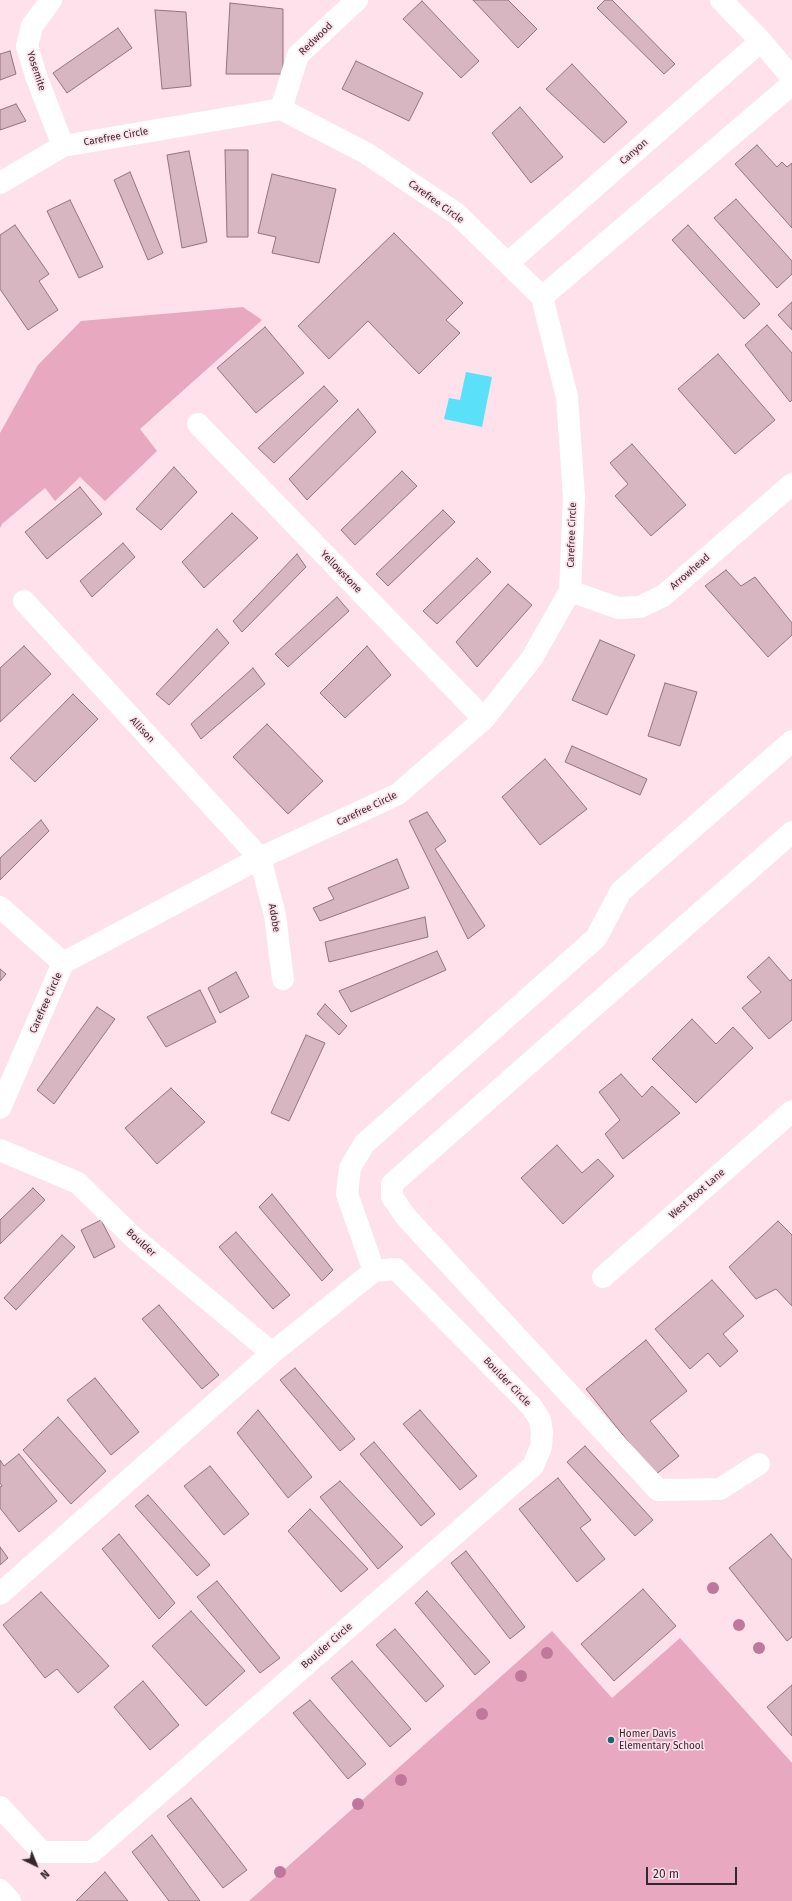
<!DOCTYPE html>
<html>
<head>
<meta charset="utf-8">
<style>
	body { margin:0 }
	#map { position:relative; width:792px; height:1901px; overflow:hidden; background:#fee1eb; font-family:"Fira Sans",sans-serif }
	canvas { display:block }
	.north { position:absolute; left:16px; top:1845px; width:40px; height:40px; -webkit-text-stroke:3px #fee1eb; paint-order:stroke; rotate:137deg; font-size:11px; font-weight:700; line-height:16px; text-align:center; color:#35282d }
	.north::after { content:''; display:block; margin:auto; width:14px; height:18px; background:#35282d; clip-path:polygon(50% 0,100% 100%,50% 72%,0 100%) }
	.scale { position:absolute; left:646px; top:1867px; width:91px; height:18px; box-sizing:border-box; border:2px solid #35282d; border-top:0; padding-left:5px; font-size:12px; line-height:14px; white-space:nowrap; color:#35282d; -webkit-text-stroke:3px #fee1eb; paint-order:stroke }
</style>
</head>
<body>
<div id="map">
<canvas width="792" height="1901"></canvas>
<div class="north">N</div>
<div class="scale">20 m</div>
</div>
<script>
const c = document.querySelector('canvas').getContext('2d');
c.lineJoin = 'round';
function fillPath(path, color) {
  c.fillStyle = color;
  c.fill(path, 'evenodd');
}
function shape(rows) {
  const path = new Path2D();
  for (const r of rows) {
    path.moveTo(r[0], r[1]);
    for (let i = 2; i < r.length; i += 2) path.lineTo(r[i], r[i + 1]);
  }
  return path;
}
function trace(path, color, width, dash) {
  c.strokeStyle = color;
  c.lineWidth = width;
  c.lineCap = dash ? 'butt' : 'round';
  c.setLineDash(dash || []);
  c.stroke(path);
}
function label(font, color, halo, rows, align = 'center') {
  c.font = font + ' "Fira Sans",sans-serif';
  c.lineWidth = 3.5;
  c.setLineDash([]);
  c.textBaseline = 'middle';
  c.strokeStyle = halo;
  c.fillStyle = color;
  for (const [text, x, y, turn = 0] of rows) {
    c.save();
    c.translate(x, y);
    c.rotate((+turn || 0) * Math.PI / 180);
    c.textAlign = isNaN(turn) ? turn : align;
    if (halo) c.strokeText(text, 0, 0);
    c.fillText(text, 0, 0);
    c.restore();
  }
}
const green = shape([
	[243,307,262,320,140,429,157,451,105,501,80,477,55,501,45,488,2,524,0,528,0,433,38,365,81,321],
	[552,1631,612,1698,680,1638,792,1763,792,1901,249,1901]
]);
const water = shape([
	[466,372,492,377,482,427,444,419,449,398,460,400]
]);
const building = shape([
	[473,0,508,0,537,29,518,48,473,0],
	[605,0,612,0,675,64,664,74,597,8,605,0],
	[422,1,479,61,461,78,403,19,422,1],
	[230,3,283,9,283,74,226,74,230,3],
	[155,10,186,12,191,86,162,89,155,10],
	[118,28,132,48,67,93,53,73,118,28],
	[10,51,16,74,0,80,0,54,10,51],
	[356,61,423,93,409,121,342,89,356,61],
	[572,64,627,122,604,143,546,89,572,64],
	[16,104,26,121,0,130,0,110,16,104],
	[520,107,563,157,531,183,492,133,520,107],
	[757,145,777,167,782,162,787,167,792,163,792,228,735,164,757,145],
	[225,150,248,150,248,237,227,237,225,150],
	[189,151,207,242,182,248,167,155,189,151],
	[130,172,163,253,148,260,114,180,130,172],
	[272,174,336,189,319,263,272,253,276,237,258,233,272,174],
	[736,199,792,261,792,274,777,288,714,218,736,199],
	[70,200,103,267,79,278,47,211,70,200],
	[15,225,49,274,39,281,58,310,28,330,0,289,0,235,15,225],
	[688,225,760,304,744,319,672,240,688,225],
	[394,233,463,303,446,320,460,333,419,374,368,321,329,359,298,326,394,233],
	[792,302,792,330,778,315,792,302],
	[767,325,792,353,792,400,790,402,745,345,767,325],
	[265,327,304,373,256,413,217,368,265,327],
	[718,354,775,420,735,454,678,389,718,354],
	[324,386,338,401,274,463,258,448,324,386],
	[358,409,376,432,307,500,289,479,358,409],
	[632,444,686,505,651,536,615,496,628,484,610,463,632,444],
	[174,467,197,492,161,530,136,509,174,467],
	[402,471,417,486,355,545,341,530,402,471],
	[80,487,102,514,47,559,25,532,80,487],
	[443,510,455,522,388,586,376,574,443,510],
	[232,513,258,538,204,588,182,562,232,513],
	[123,543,135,557,92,597,80,581,123,543],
	[297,554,306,567,242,632,233,621,297,554],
	[477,558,491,572,437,624,423,611,477,558],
	[726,570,741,586,755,577,792,623,792,635,768,657,705,586,726,570],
	[508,584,532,605,477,667,456,642,508,584],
	[337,597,349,611,288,667,275,654,337,597],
	[217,629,229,643,169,705,156,694,217,629],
	[600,640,635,655,607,715,572,700,600,640],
	[24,646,51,674,0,722,0,668,24,646],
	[367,646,391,675,345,718,320,693,367,646],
	[253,668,265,684,201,739,191,724,253,668],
	[665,683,697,692,680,746,648,736,665,683],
	[73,694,98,719,35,782,10,758,73,694],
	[267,724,323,781,288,814,233,757,267,724],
	[572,746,647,779,640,795,565,762,572,746],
	[545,759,587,809,540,845,502,797,545,759],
	[427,812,446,841,435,849,485,926,468,939,409,821,427,812],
	[41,820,49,831,0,880,0,858,41,820],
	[397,859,409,888,320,921,313,908,334,899,328,888,397,859],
	[425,917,428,937,329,962,325,942,425,917],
	[437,951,446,970,351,1012,339,991,437,951],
	[769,957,790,981,792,979,792,1020,769,1039,742,1008,761,992,747,977,769,957],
	[0,969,6,974,0,981,0,969],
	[236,972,249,997,220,1013,208,988,236,972],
	[200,990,216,1022,166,1047,147,1017,200,990],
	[325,1004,347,1026,339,1035,317,1014,325,1004],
	[97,1007,115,1019,54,1104,37,1090,97,1007],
	[692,1019,716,1044,733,1027,753,1048,696,1103,652,1059,692,1019],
	[306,1035,325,1043,289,1121,271,1113,306,1035],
	[621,1074,642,1097,652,1086,680,1113,623,1159,605,1134,620,1120,599,1092,621,1074],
	[171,1088,205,1122,157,1164,125,1128,171,1088],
	[557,1145,582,1173,598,1159,614,1176,563,1224,521,1178,557,1145],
	[33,1188,45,1200,0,1244,0,1220,33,1188],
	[272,1194,333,1270,322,1281,259,1207,272,1194],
	[101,1220,115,1247,94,1258,81,1230,101,1220],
	[778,1221,792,1235,792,1306,776,1289,756,1299,729,1267,778,1221],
	[236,1232,290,1295,273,1309,219,1247,236,1232],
	[62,1235,75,1247,16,1310,4,1298,62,1235],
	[712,1280,744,1316,723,1334,738,1351,720,1367,708,1353,690,1369,655,1329,712,1280],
	[159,1305,219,1375,202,1389,142,1319,159,1305],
	[646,1340,687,1391,650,1421,679,1456,655,1475,586,1389,646,1340],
	[295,1368,355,1439,340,1451,280,1380,295,1368],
	[95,1378,139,1432,111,1455,67,1400,95,1378],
	[258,1410,312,1477,288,1498,237,1433,258,1410],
	[420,1410,477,1476,460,1490,403,1424,420,1410],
	[58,1417,106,1471,71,1504,23,1450,58,1417],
	[374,1442,435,1514,421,1526,360,1454,374,1442],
	[585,1446,653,1520,635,1536,567,1462,585,1446],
	[19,1454,57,1501,19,1532,0,1508,0,1487,2,1486,0,1483,0,1460,4,1466,19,1454],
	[210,1466,249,1514,224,1535,184,1486,210,1466],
	[558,1478,591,1520,580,1528,605,1559,577,1582,519,1509,558,1478],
	[340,1481,403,1547,378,1569,320,1497,340,1481],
	[148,1495,210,1565,197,1576,135,1506,148,1495],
	[310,1509,368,1569,341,1592,288,1531,310,1509],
	[119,1534,175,1603,159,1619,102,1549,119,1534],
	[771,1534,792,1560,792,1637,787,1641,729,1568,771,1534],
	[0,1547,8,1558,0,1565,0,1547],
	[466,1551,525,1627,510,1639,451,1563,466,1551],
	[217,1581,280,1658,260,1673,197,1597,217,1581],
	[643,1589,676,1626,614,1681,581,1644,643,1589],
	[427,1591,490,1662,475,1675,415,1603,427,1591],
	[41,1592,109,1666,78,1693,57,1669,45,1678,3,1625,41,1592],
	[191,1611,245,1671,206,1706,152,1646,191,1611],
	[395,1629,444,1686,426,1702,376,1645,395,1629],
	[352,1661,411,1729,390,1747,331,1678,352,1661],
	[143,1681,179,1725,150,1750,114,1707,143,1681],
	[792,1685,792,1736,767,1707,792,1685],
	[310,1700,366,1764,348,1779,293,1713,310,1700],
	[191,1798,247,1870,223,1888,167,1816,191,1798],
	[152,1835,200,1901,169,1901,132,1852,152,1835],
	[105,1872,128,1901,76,1901,105,1872]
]);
const minor = shape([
	[51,0,32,26,27,46,36,76,63,146],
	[721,0,761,41,792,78],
	[281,109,298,55,357,0],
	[0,183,63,146,281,109,366,153,457,214,542,297,567,397,574,497,570,591,532,658,484,719,398,794,260,858,63,963,0,1108],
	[508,263,761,41],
	[542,297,792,84],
	[198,424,484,719],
	[570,591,618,608,640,607,663,596,792,484],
	[24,601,260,858,275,915,283,979],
	[0,907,63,963],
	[0,1150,78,1183,134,1238,272,1353],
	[374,1271,347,1194,350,1168,364,1144,596,938,621,891,792,741],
	[603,1277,792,1111],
	[759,1464,720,1489,658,1490,406,1217,392,1197,392,1184,792,832],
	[0,1594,272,1353,374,1271,396,1269,532,1407,540,1420,542,1433,541,1447,533,1466,92,1852,42,1852,0,1807],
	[0,1890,10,1901]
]);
const trees = [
	[713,1588],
	[739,1625],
	[759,1648],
	[547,1653],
	[521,1676],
	[482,1714],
	[401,1780],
	[358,1804],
	[280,1872]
];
const markers = [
	[611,1740,4,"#196370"]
];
const streetNames = [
	["Redwood",316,39,-44],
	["Yosemite",36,71,72],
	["Carefree Circle",116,137,-10],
	["Canyon",634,152,-41],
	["Carefree Circle",436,202,36],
	["Carefree Circle",572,535,-88],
	["Yellowstone",341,572,46],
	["Arrowhead",690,572,-41],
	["Allison",142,730,47],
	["Carefree Circle",367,809,-26],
	["Adobe",274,918,80],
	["Carefree Circle",46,1003,-66],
	["West Root Lane",697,1194,-41],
	["Boulder",141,1243,42],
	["Boulder Circle",507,1382,46],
	["Boulder Circle",327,1646,-41]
];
const poiNames = [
	["Homer Davis",619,1734],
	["Elementary School",619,1746]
];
fillPath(green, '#e7a8c0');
fillPath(water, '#5be0f9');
fillPath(building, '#d7b5c1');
trace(building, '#92737e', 1);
trace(minor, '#fff', 22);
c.fillStyle = '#bf789a';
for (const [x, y] of trees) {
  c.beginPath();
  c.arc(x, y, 6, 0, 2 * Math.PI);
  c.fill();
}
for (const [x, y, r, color] of markers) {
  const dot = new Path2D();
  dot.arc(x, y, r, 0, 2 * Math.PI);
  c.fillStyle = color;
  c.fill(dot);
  trace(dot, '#fee1eb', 1.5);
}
label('10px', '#35282d', '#fee1eb', streetNames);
label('10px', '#35282d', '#fee1eb', poiNames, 'left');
</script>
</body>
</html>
